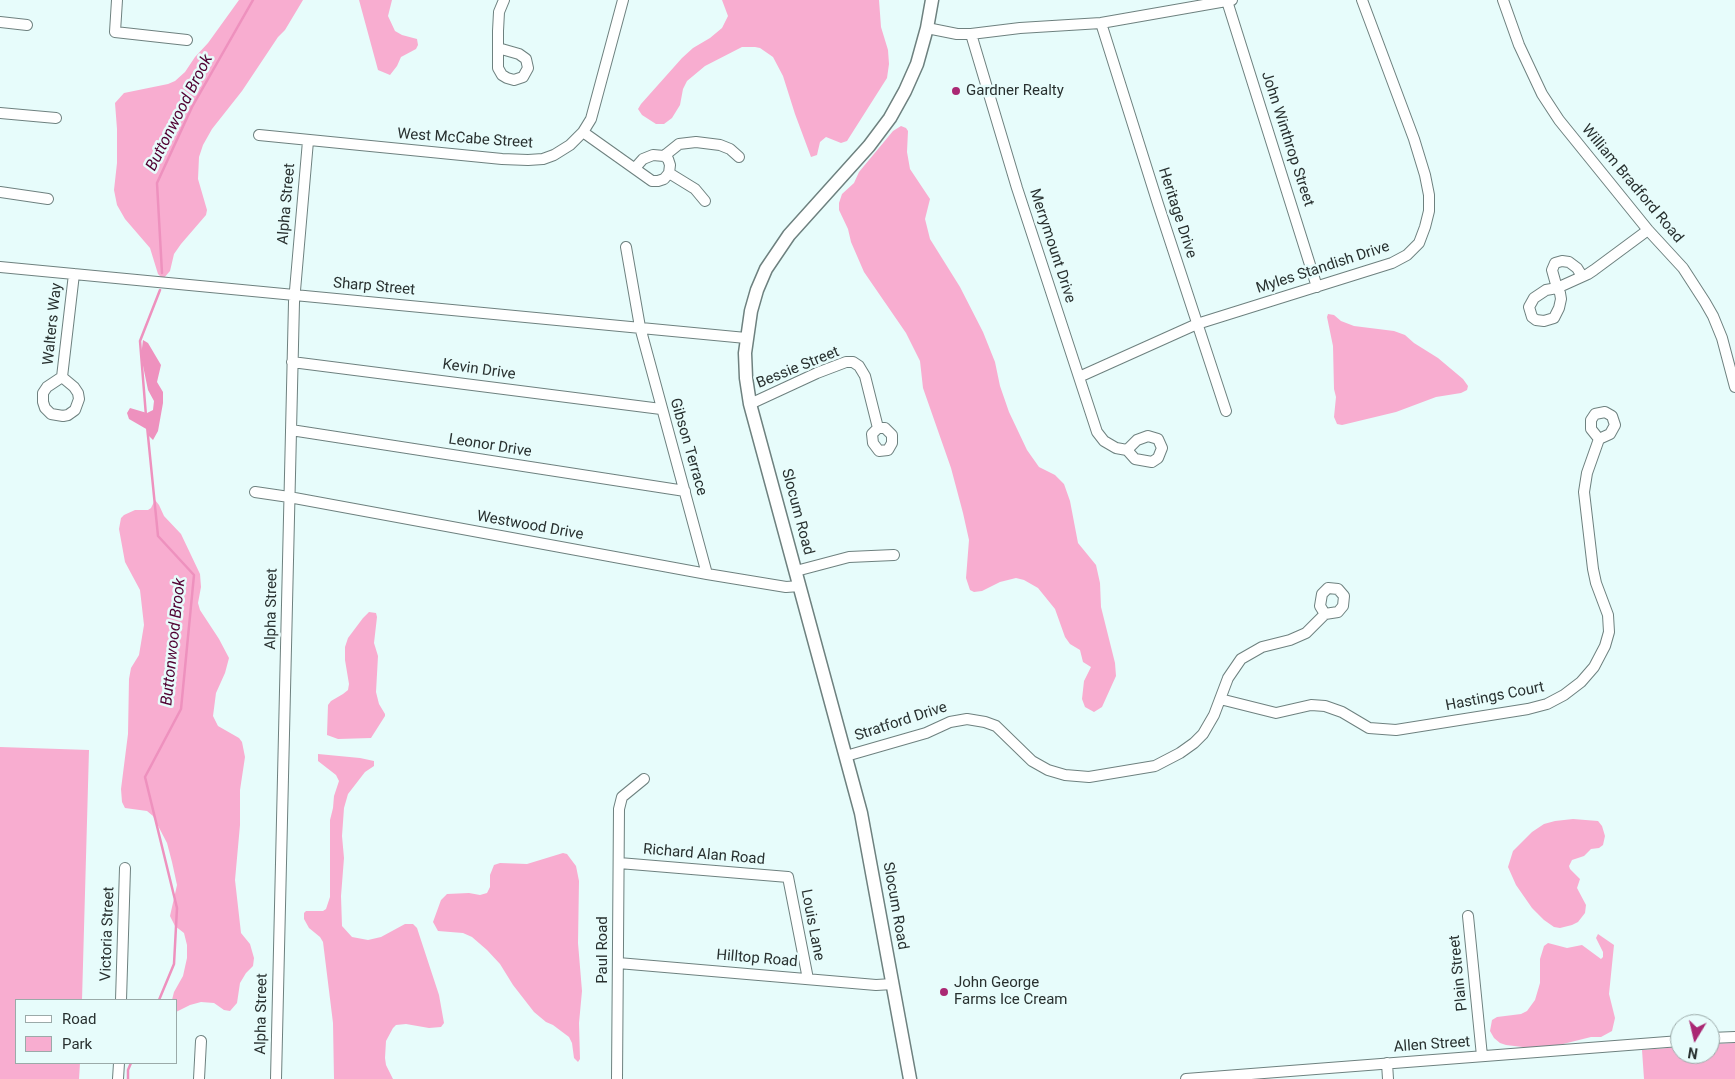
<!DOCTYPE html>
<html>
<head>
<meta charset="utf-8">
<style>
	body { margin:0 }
	#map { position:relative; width:1735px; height:1079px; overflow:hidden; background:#e7fcfb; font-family:Roboto,sans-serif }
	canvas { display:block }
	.legend { position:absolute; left:15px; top:999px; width:162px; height:65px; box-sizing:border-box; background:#e7fcfb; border:1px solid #9baaa9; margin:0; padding:6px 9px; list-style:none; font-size:15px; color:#28302f }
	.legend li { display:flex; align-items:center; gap:10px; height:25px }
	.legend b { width:25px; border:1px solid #9baaa9 }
	.north { position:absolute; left:1670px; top:1014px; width:50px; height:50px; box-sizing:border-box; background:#e7fcfb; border:1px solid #9baaa9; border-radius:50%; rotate:189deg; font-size:14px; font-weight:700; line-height:20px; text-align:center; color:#28302f }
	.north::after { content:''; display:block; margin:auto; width:18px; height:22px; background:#aa2873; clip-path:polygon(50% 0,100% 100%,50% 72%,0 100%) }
</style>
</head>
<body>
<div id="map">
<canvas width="1735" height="1079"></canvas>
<ul class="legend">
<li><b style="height:6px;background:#fff"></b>Road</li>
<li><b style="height:14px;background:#f8add0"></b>Park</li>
</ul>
<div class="north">N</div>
</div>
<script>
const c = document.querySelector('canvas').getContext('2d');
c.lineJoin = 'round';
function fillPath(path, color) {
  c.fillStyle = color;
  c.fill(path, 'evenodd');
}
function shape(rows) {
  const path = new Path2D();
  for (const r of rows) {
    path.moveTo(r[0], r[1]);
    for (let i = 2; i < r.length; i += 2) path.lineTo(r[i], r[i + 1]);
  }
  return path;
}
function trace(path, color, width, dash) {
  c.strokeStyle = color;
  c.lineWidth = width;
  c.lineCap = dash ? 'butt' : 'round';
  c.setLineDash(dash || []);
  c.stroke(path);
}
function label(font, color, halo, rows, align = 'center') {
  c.font = font + ' Roboto,sans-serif';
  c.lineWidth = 5;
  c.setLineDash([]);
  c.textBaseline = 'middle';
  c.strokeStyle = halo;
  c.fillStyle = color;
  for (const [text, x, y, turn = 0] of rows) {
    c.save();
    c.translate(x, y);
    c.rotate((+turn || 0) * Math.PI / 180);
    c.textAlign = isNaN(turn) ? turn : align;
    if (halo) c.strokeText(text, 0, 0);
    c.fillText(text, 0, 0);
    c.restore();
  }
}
const green = shape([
	[239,0,303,0,285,30,278,37,242,91,212,129,203,145,199,157,198,179,207,210,206,215,181,244,174,254,170,271,163,279,158,274,150,248,125,219,117,205,114,190,117,163,117,129,115,103,124,93,168,84,175,81,185,72,195,57,208,43],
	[359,0,392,0,388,16,395,31,402,35,417,39,418,45,416,49,401,57,397,66,390,75,378,70],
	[722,0,879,0,881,27,888,50,889,64,887,78,847,141,841,143,826,137,820,142,817,155,811,157,795,114,783,76,773,57,760,48,755,47,742,47,705,66,687,81,683,89,680,105,672,118,664,124,656,124,642,115,638,109,641,104,682,58,693,48,710,38,722,28,728,16],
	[901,126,906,128,908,131,907,152,910,169,930,199,925,219,930,239,960,287,983,332,995,362,1000,386,1009,412,1027,450,1039,467,1055,475,1064,484,1070,501,1078,543,1096,565,1100,583,1101,607,1115,663,1116,676,1102,707,1094,712,1085,707,1082,699,1084,681,1091,667,1083,662,1080,650,1070,644,1065,637,1055,609,1038,588,1024,580,1016,578,1000,582,982,591,974,592,970,590,966,578,969,540,963,513,951,468,923,388,920,361,906,333,864,272,851,242,848,229,839,210,839,203,842,194,854,183,859,172,893,131],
	[1328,314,1334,315,1341,321,1354,326,1394,331,1405,335,1414,343,1438,358,1463,379,1468,386,1467,390,1461,393,1436,397,1396,412,1342,425,1337,424,1334,417,1336,397,1334,389,1333,346,1327,317],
	[155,500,159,505,164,516,181,534,200,574,201,587,198,603,200,610,219,639,229,658,225,673,216,693,213,716,218,726,239,738,242,742,245,757,240,790,240,825,235,880,241,933,250,944,254,958,253,966,246,973,240,983,237,1003,230,1011,224,1010,214,1003,201,1002,190,1005,176,1012,176,1000,172,1000,174,992,183,976,187,958,187,945,184,933,175,926,170,916,177,885,172,862,167,843,153,816,147,811,125,808,122,802,121,789,128,734,129,679,131,668,139,655,144,625,140,590,125,562,119,529,121,518,124,515,135,510,148,510,151,508],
	[369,612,376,613,377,617,374,643,378,656,376,692,379,704,385,714,385,716,371,738,338,739,327,735,328,705,331,701,343,694,348,690,349,684,345,660,345,647,348,638,363,618],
	[0,747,89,750,82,1000,16,1000,16,1063,80,1063,79,1079,0,1079],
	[318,754,360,758,374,761,374,766,365,772,348,794,344,808,342,836,344,858,341,896,342,926,352,937,368,940,381,937,405,924,413,924,417,928,439,995,444,1023,441,1027,429,1028,406,1024,396,1025,393,1028,386,1041,385,1058,386,1065,393,1079,334,1079,333,1023,323,942,320,937,309,928,304,919,304,913,306,911,323,911,326,909,330,897,330,820,333,808,334,796,339,781,336,775,318,761],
	[1573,819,1598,821,1602,826,1605,836,1603,845,1599,848,1591,849,1584,856,1572,860,1569,866,1570,869,1580,879,1577,888,1586,905,1585,913,1578,922,1572,925,1560,928,1554,927,1544,920,1532,908,1516,885,1508,867,1513,851,1532,832,1544,824,1555,821],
	[563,853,567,854,576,866,579,881,578,943,582,991,579,1023,580,1059,578,1062,574,1058,572,1043,569,1037,553,1025,546,1022,534,1012,513,985,500,964,487,950,472,937,463,933,438,931,433,922,441,900,447,894,469,893,480,895,487,893,490,887,490,875,494,865,500,863,527,864],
	[1598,934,1614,945,1609,994,1615,1018,1612,1031,1601,1037,1591,1037,1559,1045,1531,1048,1506,1045,1500,1043,1494,1038,1490,1031,1492,1020,1497,1017,1521,1014,1527,1011,1535,1000,1540,983,1540,959,1544,946,1548,943,1567,948,1582,945,1601,959,1603,957,1603,952,1596,938],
	[1735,1043,1735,1079,1644,1079,1642,1050,1680,1047,1680,1054,1710,1054,1710,1044]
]);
const water = shape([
	[143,340,148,343,161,365,157,382,163,392,163,403,158,431,153,440,149,436,148,430,129,419,127,413,130,408,147,413,153,410,154,401,148,390,141,356]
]);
const stream = shape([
	[162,273,157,183,192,107,253,0],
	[146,416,140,341,160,290],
	[147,426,158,536,194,575,181,709,145,777,177,908,174,964,159,1000],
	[128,1079,128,1070,131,1063]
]);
const minor = shape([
	[117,0,115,32,187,40],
	[1503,0,1519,45,1542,94,1559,120,1648,230,1683,268,1705,302,1713,316,1722,338,1735,387],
	[1227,1,1317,287],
	[0,22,27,25],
	[1101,23,1158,204,1226,411],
	[927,28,957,34,971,34,1020,28,1101,23,1232,0],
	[971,34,1017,188,1097,432,1104,441,1116,448,1127,450,1137,440,1148,436,1158,439,1162,448,1158,458,1152,462,1135,459,1127,450],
	[498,48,519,54,526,59,528,68,523,77,514,80,507,78,502,75,498,68,498,31,499,12,504,0],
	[0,113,56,118],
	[583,132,652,181,658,181,664,179,669,173,670,165,668,159,664,156,653,155,643,159,635,168],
	[259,135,502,159,528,160,543,159,554,155,570,145,583,132,591,119,623,0],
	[664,156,679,144,696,142,720,145,730,149,739,157],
	[669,173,695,189,705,201],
	[0,192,48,199],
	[626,247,640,327,707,574],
	[0,267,746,338],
	[1582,276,1577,268,1569,262,1562,261,1555,263,1552,270,1557,288,1546,290,1534,298,1529,307,1532,317,1536,320,1544,321,1554,318,1559,308,1561,299,1560,293,1557,288,1588,274,1594,270,1648,230],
	[292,362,661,409],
	[62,377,74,387,78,393,79,399,75,410,68,415,63,416,51,414,45,408,43,402,43,393,47,387,62,377],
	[62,377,74,274],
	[1079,377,1197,324,1392,263,1407,255,1419,243,1425,227,1429,211,1429,195,1425,175,1414,139,1362,0],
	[750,404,817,373,846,362,853,362,859,366,865,376,878,428,872,434,873,443,879,451,888,450,892,443,892,435,885,428,878,428],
	[291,430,685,491],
	[255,492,289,497,707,574,786,587,800,586],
	[796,571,849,557,894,555],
	[1220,699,1276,713,1311,705,1325,706,1342,712,1369,728,1396,730,1528,709,1547,704,1564,695,1581,682,1594,667,1605,646,1609,632,1608,615,1596,583,1593,569,1584,492,1587,473,1599,439,1610,434,1615,425,1612,416,1605,412,1595,414,1591,420,1591,429,1599,439],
	[846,756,926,733,950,722,967,719,985,722,996,726,1032,761,1048,770,1065,775,1089,777,1155,766,1180,753,1194,743,1203,734,1214,715,1228,678,1241,659,1262,647,1290,640,1306,633,1325,614,1320,606,1322,594,1328,588,1338,589,1344,596,1343,606,1338,612,1325,614],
	[619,863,788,877,808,979],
	[1468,916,1482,1056],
	[618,963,876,985,893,984],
	[121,1000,125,868],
	[1710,1038,1735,1037],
	[1387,1063,1388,1079],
	[118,1079,119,1063],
	[199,1079,201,1041],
	[276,1079,294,302,308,141],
	[617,1079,619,809,622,797,644,779],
	[1186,1079,1680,1041]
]);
const major = shape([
	[910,1079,861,813,750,404,746,378,745,353,751,311,757,290,766,269,789,235,869,146,890,118,905,91,917,64,927,28,932,0]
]);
const markers = [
	[956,91,5,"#aa2873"],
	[944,992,5,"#aa2873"]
];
const poiNames = [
	["Gardner Realty",966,91],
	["John George",954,983],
	["Farms Ice Cream",954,1000]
];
const streetNames = [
	["West McCabe Street",465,139,4],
	["John Winthrop Street",1287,139,72],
	["William Bradford Road",1632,184,50],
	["Alpha Street",287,204,-85],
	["Heritage Drive",1177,213,72],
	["Merrymount Drive",1052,246,72],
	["Myles Standish Drive",1323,268,-18],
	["Sharp Street",374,287,5],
	["Walters Way",53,324,-84],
	["Bessie Street",798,368,-22],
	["Kevin Drive",479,370,8],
	["Leonor Drive",490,446,9],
	["Gibson Terrace",688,447,74],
	["Slocum Road",797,512,75],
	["Westwood Drive",530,526,10],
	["Alpha Street",272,609,-89],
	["Hastings Court",1495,697,-11],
	["Stratford Drive",901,722,-18],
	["Richard Alan Road",704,855,5],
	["Slocum Road",895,906,80],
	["Louis Lane",812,925,79],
	["Victoria Street",108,934,-88],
	["Paul Road",603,950,-90],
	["Hilltop Road",757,959,5],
	["Plain Street",1459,973,-96],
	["Alpha Street",262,1014,-89],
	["Allen Street",1432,1045,-4]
];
const waterNames = [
	["Buttonwood Brook",180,113,-63],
	["Buttonwood Brook",174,642,-84]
];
fillPath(green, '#f8add0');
fillPath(water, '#ee91be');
trace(stream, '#ee91be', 2.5);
trace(minor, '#6e817f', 12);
trace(major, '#6e817f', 15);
trace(minor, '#fff', 10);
trace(major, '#fff', 12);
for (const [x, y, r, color] of markers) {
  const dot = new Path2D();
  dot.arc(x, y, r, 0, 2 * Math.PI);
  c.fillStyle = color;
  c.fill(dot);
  trace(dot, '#e7fcfb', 2);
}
label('15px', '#28302f', '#e7fcfb', poiNames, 'left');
label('15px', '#28302f', '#e7fcfb', streetNames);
label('italic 16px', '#510032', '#e7fcfb', waterNames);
</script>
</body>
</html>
